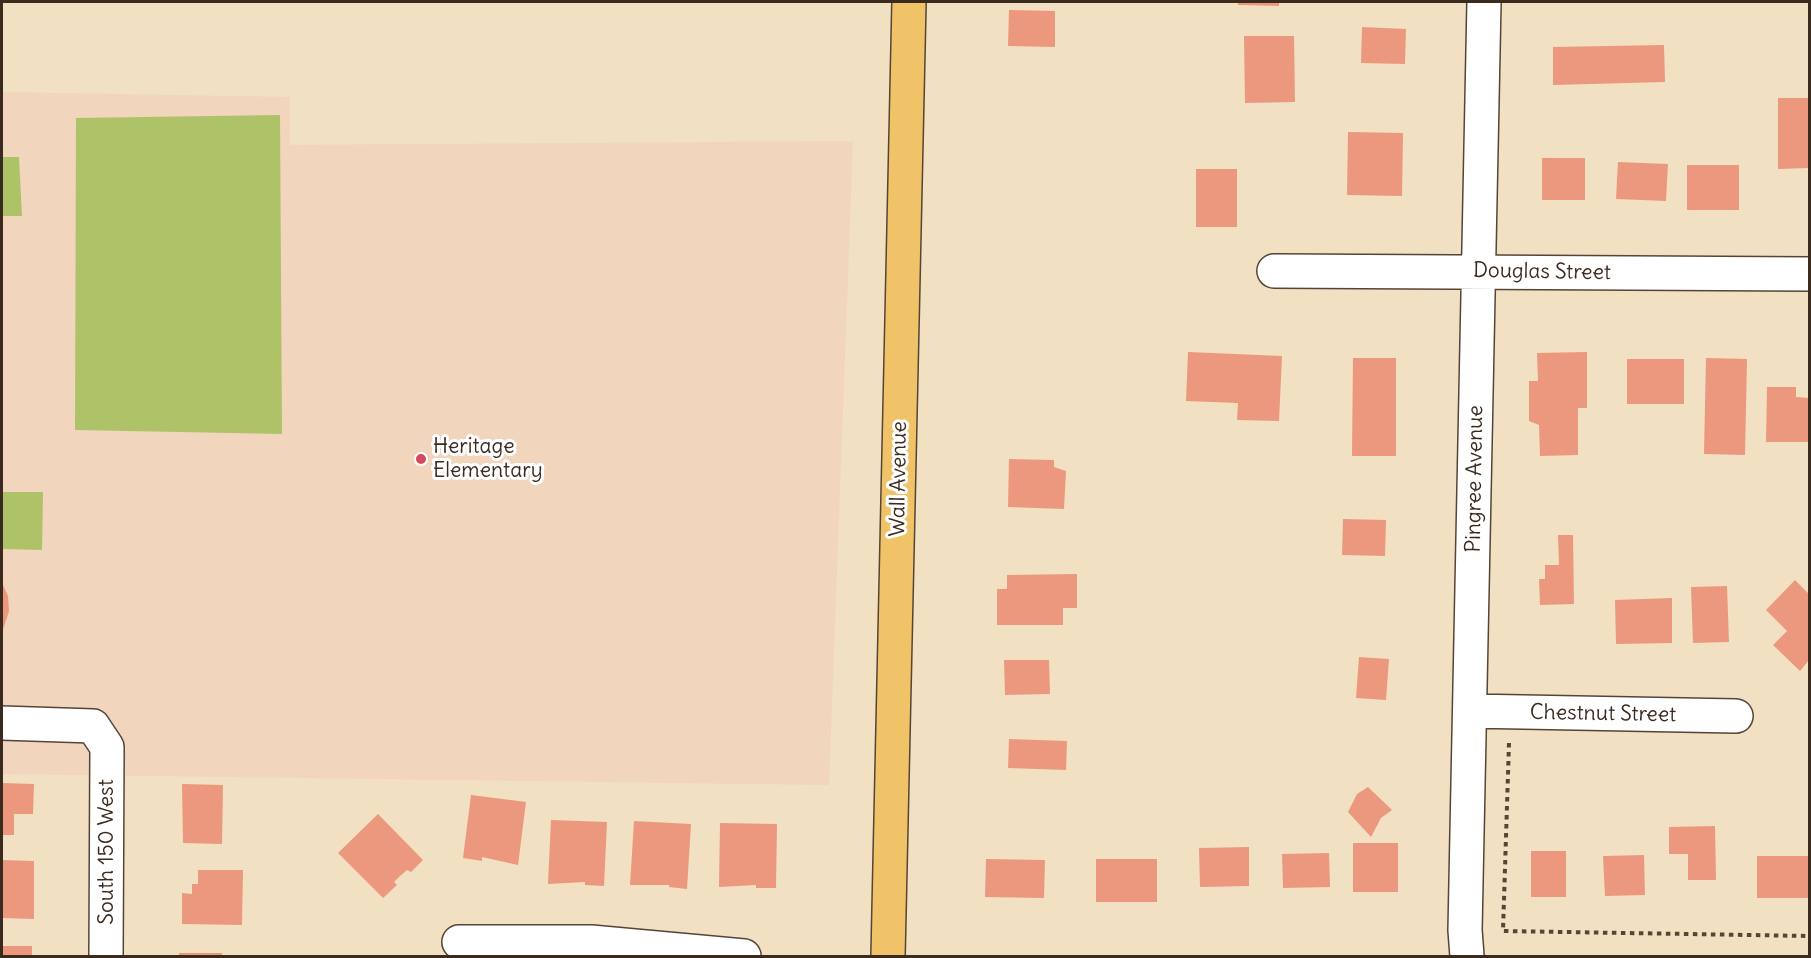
<!DOCTYPE html>
<html>
<head>
<meta charset="utf-8">
<style>
	body { margin:0 }
	#map { position:relative; width:1811px; height:958px; overflow:hidden; background:#f1e0c1; font-family:Delius,sans-serif }
	canvas { display:block }
	.frame { position:absolute; inset:0; border:3px solid #3b2a1e; pointer-events:none }
</style>
</head>
<body>
<div id="map">
<canvas width="1811" height="958"></canvas>
<div class="frame"></div>
</div>
<script>
const c = document.querySelector('canvas').getContext('2d');
c.lineJoin = 'round';
function fillPath(path, color) {
  c.fillStyle = color;
  c.fill(path, 'evenodd');
}
function shape(rows) {
  const path = new Path2D();
  for (const r of rows) {
    path.moveTo(r[0], r[1]);
    for (let i = 2; i < r.length; i += 2) path.lineTo(r[i], r[i + 1]);
  }
  return path;
}
function trace(path, color, width, dash) {
  c.strokeStyle = color;
  c.lineWidth = width;
  c.lineCap = dash ? 'butt' : 'round';
  c.setLineDash(dash || []);
  c.stroke(path);
}
function label(font, color, halo, rows, align = 'center') {
  c.font = font + ' Delius,sans-serif';
  c.lineWidth = 6;
  c.setLineDash([]);
  c.textBaseline = 'middle';
  c.strokeStyle = halo;
  c.fillStyle = color;
  for (const [text, x, y, turn = 0] of rows) {
    c.save();
    c.translate(x, y);
    c.rotate((+turn || 0) * Math.PI / 180);
    c.textAlign = isNaN(turn) ? turn : align;
    if (halo) c.strokeText(text, 0, 0);
    c.fillText(text, 0, 0);
    c.restore();
  }
}
const built = shape([
	[2,92,290,97,290,145,853,141,829,785,2,774]
]);
const green = shape([
	[280,115,282,434,75,430,76,118],
	[2,157,19,157,22,216,2,216],
	[2,492,43,492,42,550,2,549]
]);
const building = shape([
	[1238,2,1279,2,1279,6,1238,5],
	[1009,10,1055,11,1055,47,1008,46],
	[1362,27,1406,29,1405,64,1361,63],
	[1244,36,1294,36,1295,102,1245,103],
	[1664,45,1665,82,1553,85,1553,47],
	[1778,98,1809,98,1809,168,1778,169],
	[1348,132,1403,133,1402,196,1347,195],
	[1542,158,1585,158,1585,200,1542,200],
	[1618,162,1668,164,1666,201,1616,199],
	[1687,165,1739,165,1739,210,1687,210],
	[1196,169,1237,169,1237,227,1196,227],
	[1188,352,1282,356,1279,421,1237,420,1238,403,1186,401],
	[1587,352,1587,408,1578,408,1578,455,1540,456,1539,425,1529,421,1529,381,1538,381,1537,353],
	[1353,358,1396,358,1396,456,1352,456],
	[1706,358,1747,359,1745,455,1704,454],
	[1627,359,1684,359,1684,404,1627,404],
	[1767,387,1796,387,1796,397,1809,398,1809,442,1766,442],
	[1009,459,1054,460,1054,467,1066,471,1064,509,1008,507],
	[1343,519,1386,520,1385,556,1342,555],
	[1558,535,1573,535,1574,604,1540,605,1539,579,1545,579,1545,565,1559,565],
	[1077,574,1077,608,1063,608,1063,625,997,625,997,589,1007,589,1007,575],
	[1795,580,1809,594,1809,660,1800,671,1773,645,1787,631,1766,610],
	[2,583,8,596,9,611,2,633],
	[1727,586,1729,642,1693,643,1691,587],
	[1672,598,1672,643,1616,644,1615,600],
	[1359,657,1389,659,1386,700,1356,698],
	[1004,660,1049,660,1050,694,1005,695],
	[1009,739,1067,741,1066,770,1008,768],
	[2,783,34,784,33,814,14,814,14,835,2,835],
	[182,784,223,785,222,844,183,843],
	[1368,787,1392,810,1381,818,1371,837,1348,812,1357,794],
	[471,795,526,802,518,865,482,857,482,861,463,858],
	[378,814,423,860,411,872,407,870,400,876,394,882,397,885,383,898,338,853],
	[551,820,607,822,604,886,585,885,585,882,548,884],
	[634,821,691,824,687,889,669,887,669,885,630,885],
	[720,823,777,824,776,888,756,888,756,885,719,887],
	[1715,826,1716,880,1688,880,1688,854,1669,854,1669,827],
	[1353,843,1398,843,1398,892,1353,892],
	[1249,847,1249,886,1200,887,1199,848],
	[1531,851,1566,851,1566,897,1531,897],
	[1329,853,1330,887,1283,888,1282,854],
	[1644,855,1645,895,1605,896,1603,856],
	[1757,856,1809,856,1809,898,1757,898],
	[986,859,1045,860,1044,898,985,897],
	[1096,859,1157,859,1157,902,1096,902],
	[2,860,34,861,34,919,2,918],
	[198,870,243,870,242,925,182,924,182,893,192,894,192,884,198,884],
	[2,946,32,946,32,956,2,956],
	[179,953,222,953,222,956,179,956]
]);
const path = shape([
	[1509,743,1503,931,1810,936]
]);
const minor = shape([
	[1274,271,1810,274],
	[1470,711,1736,716],
	[2,723,93,726,107,747,106,956],
	[459,942,591,942,744,956],
	[1467,956,1465,930,1484,2]
]);
const major = shape([
	[888,956,909,2]
]);
const markers = [
	[421,459,6,"#d1495b"]
];
const streetNames = [
	["Douglas Street",1542,272,1],
	["Wall Avenue",899,479,-89],
	["Pingree Avenue",1475,479,-89],
	["Chestnut Street",1603,714,1],
	["South 150 West",107,852,-90]
];
const poiNames = [
	["Heritage",433,447],
	["Elementary",433,471]
];
fillPath(built, '#f1d5bd');
fillPath(green, '#aec367');
fillPath(building, '#ec987e');
trace(minor, '#564536', 36);
trace(major, '#564536', 36);
trace(path, '#564536', 4, [4.5, 4.5]);
trace(minor, '#fff', 33);
trace(major, '#f0c369', 33);
for (const [x, y, r, color] of markers) {
  const dot = new Path2D();
  dot.arc(x, y, r, 0, 2 * Math.PI);
  c.fillStyle = color;
  c.fill(dot);
  trace(dot, '#fff', 2);
}
label('21px', '#3b2a1e', '#fff', streetNames);
label('21px', '#3b2a1e', '#fff', poiNames, 'left');
</script>
</body>
</html>
